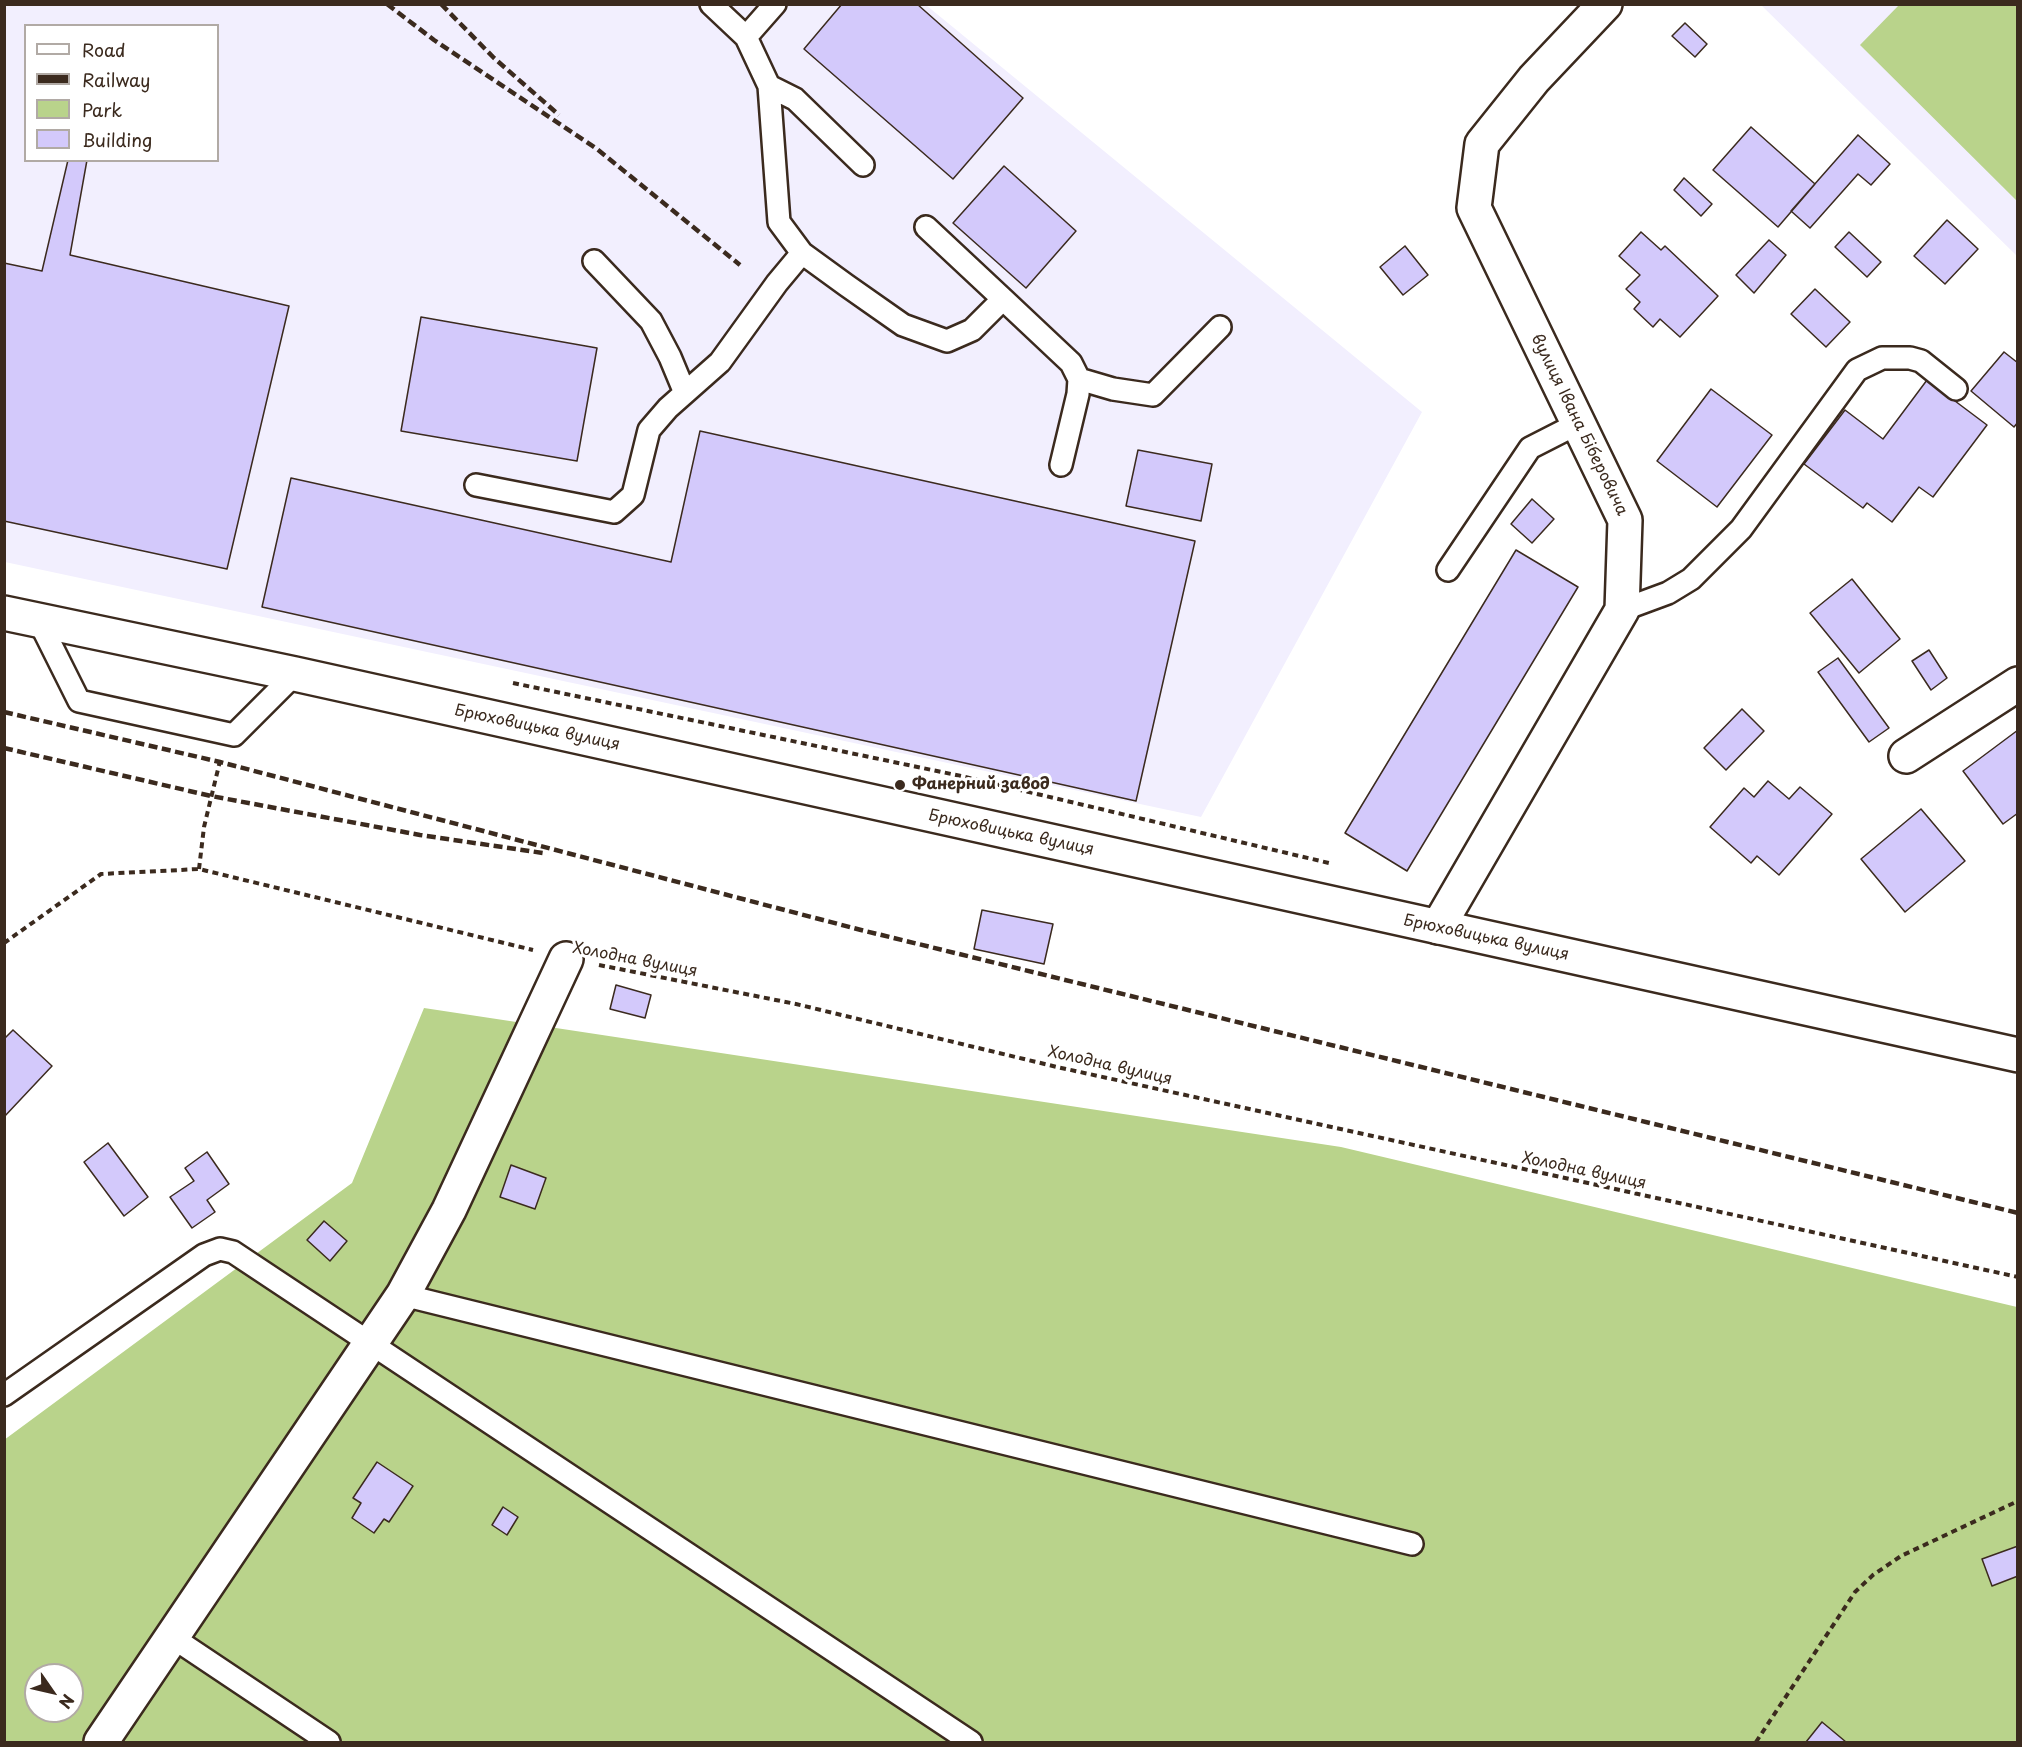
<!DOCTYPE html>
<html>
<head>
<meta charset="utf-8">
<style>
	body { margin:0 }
	#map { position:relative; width:2022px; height:1747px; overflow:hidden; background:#fff; font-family:"Playpen Sans",sans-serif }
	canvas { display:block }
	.frame { position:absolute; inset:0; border:6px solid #3b2a1e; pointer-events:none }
	.legend { position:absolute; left:24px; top:24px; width:195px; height:138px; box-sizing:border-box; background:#fff; border:2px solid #b1aaa5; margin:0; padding:8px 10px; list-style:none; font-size:18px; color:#3b2a1e }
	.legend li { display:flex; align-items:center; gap:12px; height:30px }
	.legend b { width:30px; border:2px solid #b1aaa5 }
	.north { position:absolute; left:24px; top:1663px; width:60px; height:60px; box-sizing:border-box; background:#fff; border:2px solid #b1aaa5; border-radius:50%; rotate:124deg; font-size:16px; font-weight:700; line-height:24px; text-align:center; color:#3b2a1e }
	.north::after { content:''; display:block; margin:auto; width:21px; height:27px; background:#3b2a1e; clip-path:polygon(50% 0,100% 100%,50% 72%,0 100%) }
</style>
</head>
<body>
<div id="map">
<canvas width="2022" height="1747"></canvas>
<div class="frame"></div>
<ul class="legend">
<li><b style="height:8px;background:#fff"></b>Road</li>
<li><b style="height:8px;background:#3b2a1e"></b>Railway</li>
<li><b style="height:16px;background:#b9d38b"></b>Park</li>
<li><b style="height:16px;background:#d3c9fb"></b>Building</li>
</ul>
<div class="north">N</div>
</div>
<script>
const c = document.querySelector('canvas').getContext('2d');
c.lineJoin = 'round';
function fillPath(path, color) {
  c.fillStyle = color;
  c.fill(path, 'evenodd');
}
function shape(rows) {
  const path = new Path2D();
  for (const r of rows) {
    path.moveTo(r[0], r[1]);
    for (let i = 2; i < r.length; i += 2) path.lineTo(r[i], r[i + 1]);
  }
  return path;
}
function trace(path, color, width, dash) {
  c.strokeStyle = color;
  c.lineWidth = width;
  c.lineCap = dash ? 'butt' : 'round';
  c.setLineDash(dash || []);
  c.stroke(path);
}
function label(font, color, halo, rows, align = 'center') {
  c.font = font + ' "Playpen Sans",sans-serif';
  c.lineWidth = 6;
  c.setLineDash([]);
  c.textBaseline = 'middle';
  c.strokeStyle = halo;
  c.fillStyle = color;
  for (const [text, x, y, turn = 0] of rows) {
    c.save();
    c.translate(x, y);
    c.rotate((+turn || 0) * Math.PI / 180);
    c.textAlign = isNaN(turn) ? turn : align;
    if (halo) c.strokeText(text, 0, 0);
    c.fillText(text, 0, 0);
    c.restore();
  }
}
const built = shape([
	[5,5,926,5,1422,412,1201,817,5,562],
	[26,26,218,26,218,160,26,160],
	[1761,5,2017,5,2017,256]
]);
const green = shape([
	[1899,5,2017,5,2017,201,1860,45],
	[424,1008,1341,1147,2017,1307,2017,1742,5,1742,4,1440,352,1183],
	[36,1675,72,1675,72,1711,36,1711]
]);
const building = shape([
	[842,4,917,4,1023,98,953,179,804,49,842,4],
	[1685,23,1707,44,1695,57,1672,36,1685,23],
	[1751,127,1815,184,1778,227,1713,170,1751,127],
	[1858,135,1890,164,1871,185,1858,174,1810,228,1791,211,1858,135],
	[68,160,87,160,70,255,289,306,227,569,4,521,4,263,42,271,68,160],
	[1004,166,1076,231,1026,288,953,223,1004,166],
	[1684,178,1712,204,1701,216,1674,190,1684,178],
	[1947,220,1978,249,1945,284,1914,256,1947,220],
	[1641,232,1661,250,1665,246,1718,296,1680,337,1660,319,1653,327,1634,309,1640,302,1626,289,1640,275,1619,256,1641,232],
	[1849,232,1881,262,1867,277,1835,247,1849,232],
	[1769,240,1786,255,1754,293,1736,275,1769,240],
	[1405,246,1428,275,1403,295,1380,267,1405,246],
	[1815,289,1850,322,1826,347,1791,314,1815,289],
	[421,317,597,348,577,461,401,431,421,317],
	[2004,352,2018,363,2018,422,2014,427,1971,391,2004,352],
	[1927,380,1987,425,1933,497,1919,487,1892,522,1867,503,1863,508,1804,464,1845,410,1883,439,1927,380],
	[1711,389,1772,435,1717,507,1657,461,1711,389],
	[700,431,1195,541,1136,801,262,607,291,478,671,562,700,431],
	[1138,450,1212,464,1201,521,1126,506,1138,450],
	[1532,499,1554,519,1532,543,1511,524,1532,499],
	[1516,550,1578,587,1407,871,1345,833,1516,550],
	[1852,579,1900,639,1859,673,1810,613,1852,579],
	[1929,650,1947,678,1931,690,1912,661,1929,650],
	[1838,658,1889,728,1869,742,1818,672,1838,658],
	[1742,709,1764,731,1726,770,1704,748,1742,709],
	[2018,730,2018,813,2003,824,1963,771,2018,730],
	[1768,781,1789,799,1800,787,1832,814,1779,875,1757,856,1751,863,1710,827,1744,788,1754,797,1768,781],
	[1921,809,1965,861,1905,912,1861,859,1921,809],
	[982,910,1053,924,1044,964,974,949,982,910],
	[616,985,651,995,645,1018,610,1009,616,985],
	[13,1030,52,1066,4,1117,4,1039,13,1030],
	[108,1143,148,1197,124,1216,84,1162,108,1143],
	[207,1152,229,1184,207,1200,215,1212,192,1228,170,1197,194,1181,185,1168,207,1152],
	[511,1165,546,1178,535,1209,500,1197,511,1165],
	[324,1221,347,1241,330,1261,307,1240,324,1221],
	[377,1462,413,1486,389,1522,384,1519,374,1533,352,1518,361,1503,353,1498,377,1462],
	[503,1507,518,1517,507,1535,492,1525,503,1507],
	[2018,1546,2018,1576,1992,1586,1982,1559,2018,1546],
	[1822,1722,1846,1742,1806,1742,1822,1722]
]);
const path = shape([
	[513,683,961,776,1329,863],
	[199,869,204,827,220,761],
	[4,943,101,874,199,869,533,950],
	[599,965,796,1004,1057,1067,2018,1277],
	[1756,1742,1855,1592,1873,1575,1901,1556,2018,1501]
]);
const service = shape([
	[711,4,746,37,769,86,779,222,802,253,846,285,903,325,947,341,972,330,1003,299,926,227],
	[746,37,775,4],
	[769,86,795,99,863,165],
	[594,261,651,321,670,357,685,393],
	[1003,299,1071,363,1079,379,1078,394,1061,465],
	[1079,379,1113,389,1153,395,1220,327],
	[476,485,614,512,633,495,649,430,668,408,720,362,777,283,802,253],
	[1448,570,1530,448,1579,423],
	[1622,610,1668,593,1691,579,1741,529,1857,370,1882,358,1910,358,1921,361,1956,389],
	[39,621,79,701,234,735,295,674],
	[403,1295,1412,1544],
	[4,1395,204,1255,220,1249,233,1252,971,1742],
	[172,1637,329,1742]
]);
const minor = shape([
	[1906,756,2018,684],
	[1438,927,1622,610,1625,520,1474,208,1482,144,1534,79,1605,4],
	[101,1742,403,1295,449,1210,566,959]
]);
const secondary = shape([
	[4,613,295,674,2018,1055]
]);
const rail = shape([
	[387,4,434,40,597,149,740,265],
	[441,4,494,58,559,115],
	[4,712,220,762,861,930,2018,1213],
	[4,748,211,796,420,835,543,853]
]);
const markers = [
	[900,785,6,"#3b2a1e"]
];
const streetNames = [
	["вулиця Івана Біберовича",1579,425,64],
	["Брюховицька вулиця",537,728,12],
	["Брюховицька вулиця",1011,833,12],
	["Брюховицька вулиця",1486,938,12],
	["Холодна вулиця",635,960,11],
	["Холодна вулиця",1110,1066,13],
	["Холодна вулиця",1584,1171,12]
];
const poiNames = [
	["Фанерний завод",912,785]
];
fillPath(built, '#f2effe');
fillPath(green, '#b9d38b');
fillPath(building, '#d3c9fb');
trace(building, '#3b2a1e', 1.5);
trace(service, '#3b2a1e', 26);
trace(minor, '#3b2a1e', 38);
trace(secondary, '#3b2a1e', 38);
trace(path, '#3b2a1e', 4, [6, 4.5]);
trace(service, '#fff', 21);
trace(minor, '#fff', 33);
trace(secondary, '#fff', 33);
trace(rail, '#3b2a1e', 4.5, [9, 4.5]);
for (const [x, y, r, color] of markers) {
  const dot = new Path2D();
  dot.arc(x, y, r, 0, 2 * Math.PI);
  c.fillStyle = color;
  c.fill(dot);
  trace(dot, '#fff', 2);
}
label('16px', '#3b2a1e', '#fff', streetNames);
label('bold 16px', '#3b2a1e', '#fff', poiNames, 'left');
</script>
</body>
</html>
